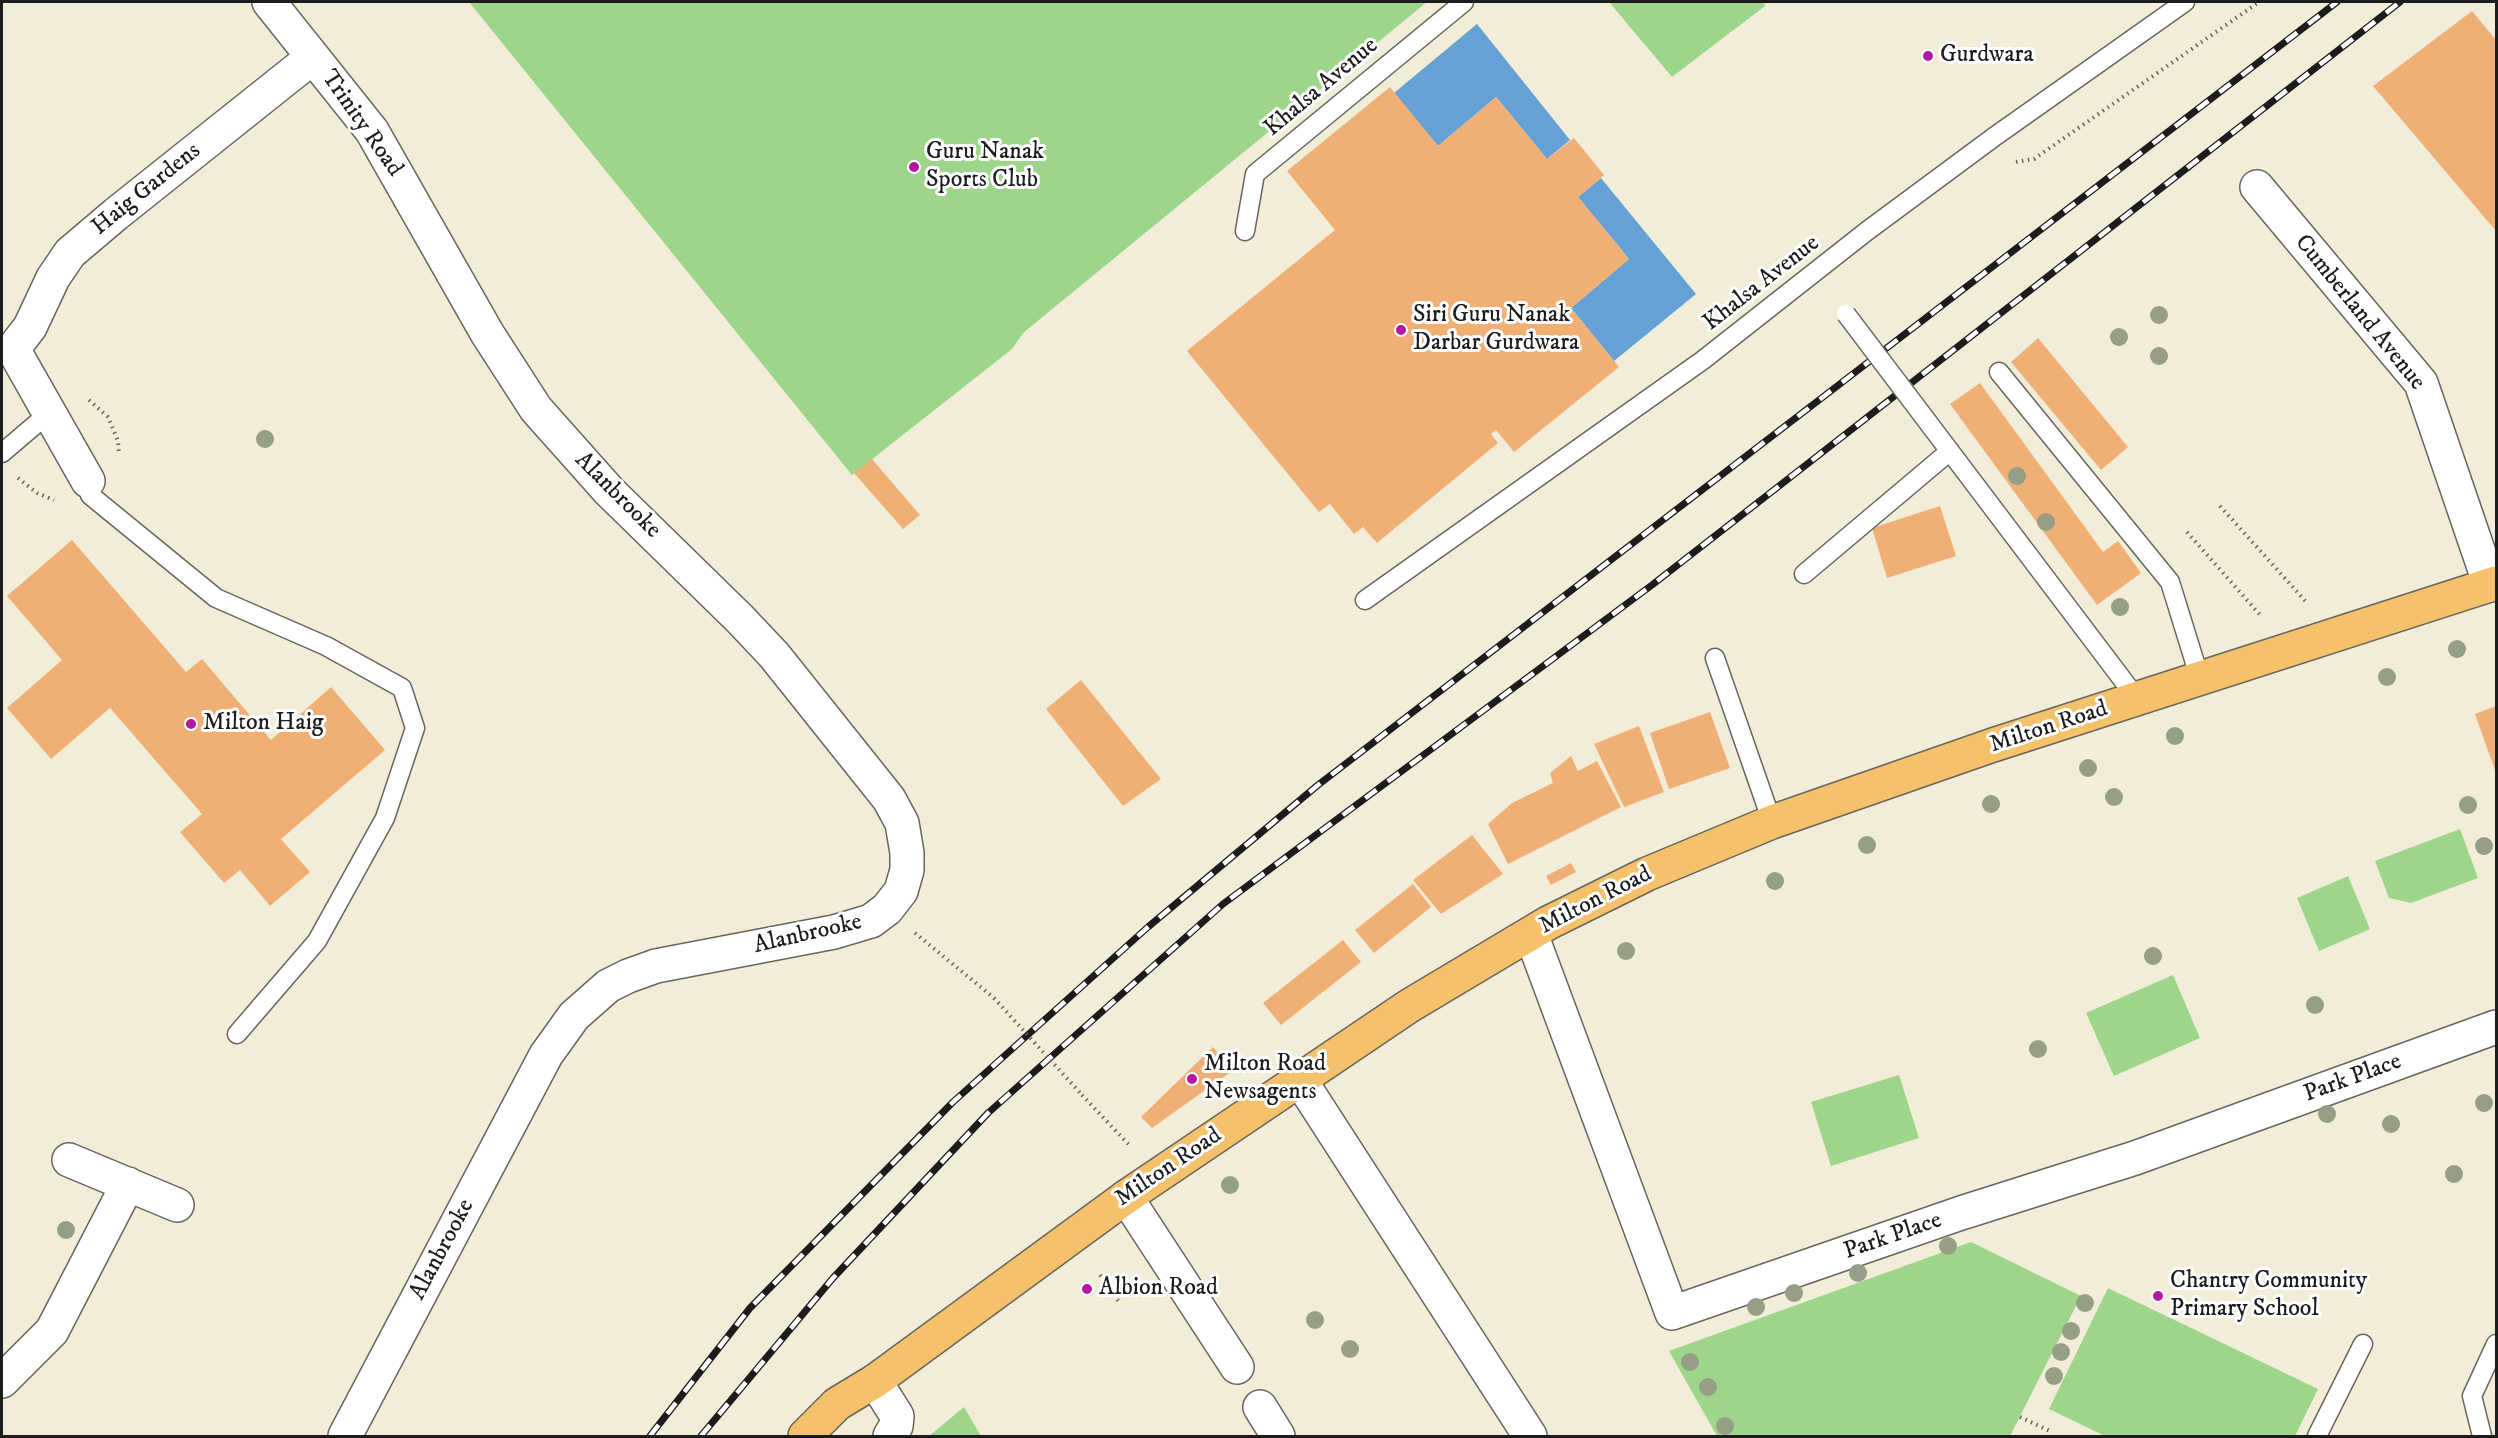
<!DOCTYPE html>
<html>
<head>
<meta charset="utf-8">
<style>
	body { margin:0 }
	#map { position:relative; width:2498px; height:1438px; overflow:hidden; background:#f2edd8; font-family:"IM FELL DW Pica",serif }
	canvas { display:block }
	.frame { position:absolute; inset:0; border:3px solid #1c1c1c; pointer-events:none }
</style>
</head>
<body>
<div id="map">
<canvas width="2498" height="1438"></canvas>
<div class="frame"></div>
</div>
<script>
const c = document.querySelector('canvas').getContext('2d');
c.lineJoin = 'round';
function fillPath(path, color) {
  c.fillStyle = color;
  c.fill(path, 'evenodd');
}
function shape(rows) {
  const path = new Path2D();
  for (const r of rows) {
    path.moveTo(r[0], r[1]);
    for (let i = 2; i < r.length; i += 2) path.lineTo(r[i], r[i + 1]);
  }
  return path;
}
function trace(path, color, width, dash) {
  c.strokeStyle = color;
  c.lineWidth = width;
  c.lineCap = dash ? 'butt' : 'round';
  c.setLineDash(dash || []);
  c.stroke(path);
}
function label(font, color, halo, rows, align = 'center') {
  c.font = font + ' "IM FELL DW Pica",serif';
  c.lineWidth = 6;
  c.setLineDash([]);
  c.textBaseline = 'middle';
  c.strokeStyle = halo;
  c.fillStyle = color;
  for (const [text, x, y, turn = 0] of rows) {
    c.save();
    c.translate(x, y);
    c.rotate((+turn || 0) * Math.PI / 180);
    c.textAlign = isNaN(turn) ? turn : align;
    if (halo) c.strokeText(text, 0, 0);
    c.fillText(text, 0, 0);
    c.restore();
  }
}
const green = shape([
	[469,2,1427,2,1023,333,1012,349,852,475],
	[1609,2,1767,2,1764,4,1765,6,1672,77],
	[2460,829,2478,878,2411,903,2389,898,2375,861],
	[2348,876,2370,929,2319,951,2297,898],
	[2173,975,2200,1038,2114,1076,2086,1013],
	[1899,1075,1919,1138,1831,1166,1811,1102],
	[1971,1242,2081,1296,2010,1436,1717,1436,1669,1351],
	[2108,1288,2318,1389,2295,1436,2105,1436,2049,1409],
	[964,1407,981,1436,929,1436]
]);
const water = shape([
	[1477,24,1570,140,1547,159,1496,97,1438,146,1394,93],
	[1601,178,1696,294,1614,361,1571,308,1629,259,1578,197]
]);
const building = shape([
	[2472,11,2496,40,2496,231,2373,86],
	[1390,87,1438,146,1496,97,1547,159,1574,138,1604,175,1578,197,1629,259,1571,308,1619,367,1514,452,1496,430,1491,434,1498,443,1377,543,1363,527,1354,534,1330,504,1319,512,1187,351,1335,230,1287,171],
	[2038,338,2128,447,2101,470,2011,362],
	[1980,383,2103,552,2118,541,2141,573,2097,605,1950,404],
	[872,459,920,515,903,529,854,473],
	[1940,506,1956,556,1887,578,1872,528],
	[72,540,186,672,202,659,271,740,331,687,385,750,281,839,310,872,270,906,240,870,224,883,180,832,202,814,110,708,51,759,7,708,62,660,7,596],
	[1081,680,1161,779,1123,806,1046,709],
	[2496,706,2496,773,2475,714],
	[1710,712,1730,768,1669,789,1650,733],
	[1639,726,1664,792,1624,807,1594,744],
	[1571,756,1578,771,1597,761,1621,807,1508,864,1488,824,1512,803,1553,783,1550,773],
	[1472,835,1503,874,1441,914,1413,880],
	[1571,863,1576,872,1551,885,1546,876],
	[1413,884,1431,907,1374,953,1355,930],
	[1343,940,1361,962,1281,1025,1263,1003],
	[1213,1047,1232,1071,1152,1128,1141,1117]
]);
const path = shape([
	[2016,162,2034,159,2259,2],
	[89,400,108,417,118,441,119,454],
	[18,478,37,493,54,500],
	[2220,506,2308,604],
	[2187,532,2262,617],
	[915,933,994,998],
	[1082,1095,1131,1147],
	[1100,1275,1119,1302],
	[2020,1417,2052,1432]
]);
const lane = shape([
	[1245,231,1255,174,1464,2],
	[1999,372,2170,582,2200,679],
	[1930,425,2138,700],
	[2,453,49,413],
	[88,481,90,495,216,598,326,646,402,688,415,728,385,818,317,941,237,1034],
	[1804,574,1950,451],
	[1365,600,1703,360,1867,231,1994,137,2185,2],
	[1715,658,1772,822],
	[2317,1436,2363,1344],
	[2482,1436,2472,1396,2496,1344]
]);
const street = shape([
	[269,2,372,131,487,333,536,409,609,491,740,619,774,655,889,799,902,823,907,853,907,870,901,891,887,909,871,921,834,932,656,966,628,976,608,986,574,1016,546,1055,345,1436],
	[2257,187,2421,383,2490,585],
	[88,481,13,349,30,327,53,278,70,253,116,214,313,57],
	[1531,934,1672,1313,1961,1213,2135,1158,2496,1027],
	[1300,1080,1530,1436],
	[69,1160,177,1205],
	[1126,1197,1237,1367],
	[2,1381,52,1331,128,1184],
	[875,1381,897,1416,896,1426,890,1436],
	[1260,1407,1278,1436]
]);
const primary = shape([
	[805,1436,837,1404,875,1381,1126,1197,1409,1006,1548,923,1647,874,1772,822,1993,745,2496,583]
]);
const rail = shape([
	[650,1436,750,1308,953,1102,1148,927,1318,785,2337,2],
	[701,1436,833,1278,988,1113,1223,904,1652,585,2400,2]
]);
const pathBridge = shape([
	[994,998,1082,1095]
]);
const laneBridge = shape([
	[1846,314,1930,425]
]);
const trees = [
	[2159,315],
	[2119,337],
	[2159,356],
	[265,439],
	[2017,476],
	[2046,522],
	[2120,607],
	[2457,649],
	[2387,677],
	[2175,736],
	[2088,768],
	[2114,797],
	[1991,804],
	[2468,805],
	[1867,845],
	[2484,846],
	[1775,881],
	[1626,951],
	[2153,956],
	[2315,1005],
	[2038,1049],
	[2484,1103],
	[2327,1114],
	[2391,1124],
	[2454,1174],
	[1230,1185],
	[66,1230],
	[1948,1246],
	[1858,1273],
	[1794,1293],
	[2085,1303],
	[1756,1307],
	[1315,1320],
	[2071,1331],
	[1350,1349],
	[2061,1352],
	[1690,1362],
	[2054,1376],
	[1708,1387],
	[1725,1426]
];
const markers = [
	[1928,56,6,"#b5179e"],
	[914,167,6,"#b5179e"],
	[1401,330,6,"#b5179e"],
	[191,724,6,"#b5179e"],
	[1192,1079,6,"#b5179e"],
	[1087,1289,6,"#b5179e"],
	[2158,1296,6,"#b5179e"]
];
const poiNames = [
	["Gurdwara",1940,56],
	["Guru Nanak",926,153],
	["Sports Club",926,181],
	["Siri Guru Nanak",1413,316],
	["Darbar Gurdwara",1413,344],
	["Milton Haig",203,724],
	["Milton Road",1204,1065],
	["Newsagents",1204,1093],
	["Chantry Community",2170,1282],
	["Primary School",2170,1310],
	["Albion Road",1099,1289]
];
const streetNames = [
	["Khalsa Avenue",1322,88,-40],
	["Trinity Road",361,124,55],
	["Haig Gardens",147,190,-39],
	["Khalsa Avenue",1762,284,-38],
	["Cumberland Avenue",2359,313,51],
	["Alanbrooke",617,496,45],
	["Milton Road",2049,728,-18],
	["Milton Road",1596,901,-27],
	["Alanbrooke",808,935,-13],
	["Park Place",2353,1079,-20],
	["Milton Road",1169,1168,-34],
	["Park Place",1893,1237,-19],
	["Alanbrooke",443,1250,-62]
];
fillPath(green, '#9dd68a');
fillPath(water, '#66a1d6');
fillPath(building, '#f0af75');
trace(lane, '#67655e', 21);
trace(street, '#67655e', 36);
trace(primary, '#67655e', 36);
trace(path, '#67655e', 4, [1.5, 4.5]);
trace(lane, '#fff', 18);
trace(street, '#fff', 33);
trace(primary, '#f5c16b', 33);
trace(rail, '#1c1c1c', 7);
trace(rail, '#fff', 4.5, [14]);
trace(laneBridge, '#67655e', 21, []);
trace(pathBridge, '#67655e', 4, [1.5, 4.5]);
trace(laneBridge, '#fff', 18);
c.fillStyle = '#959e86';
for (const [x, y] of trees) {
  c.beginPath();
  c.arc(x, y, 9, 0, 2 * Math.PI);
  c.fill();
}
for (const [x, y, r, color] of markers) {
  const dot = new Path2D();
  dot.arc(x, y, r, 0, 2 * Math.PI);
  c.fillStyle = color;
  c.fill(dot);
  trace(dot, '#fff', 2);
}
label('24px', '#1c1c1c', '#fff', poiNames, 'left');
label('24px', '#1c1c1c', '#fff', streetNames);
</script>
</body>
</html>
